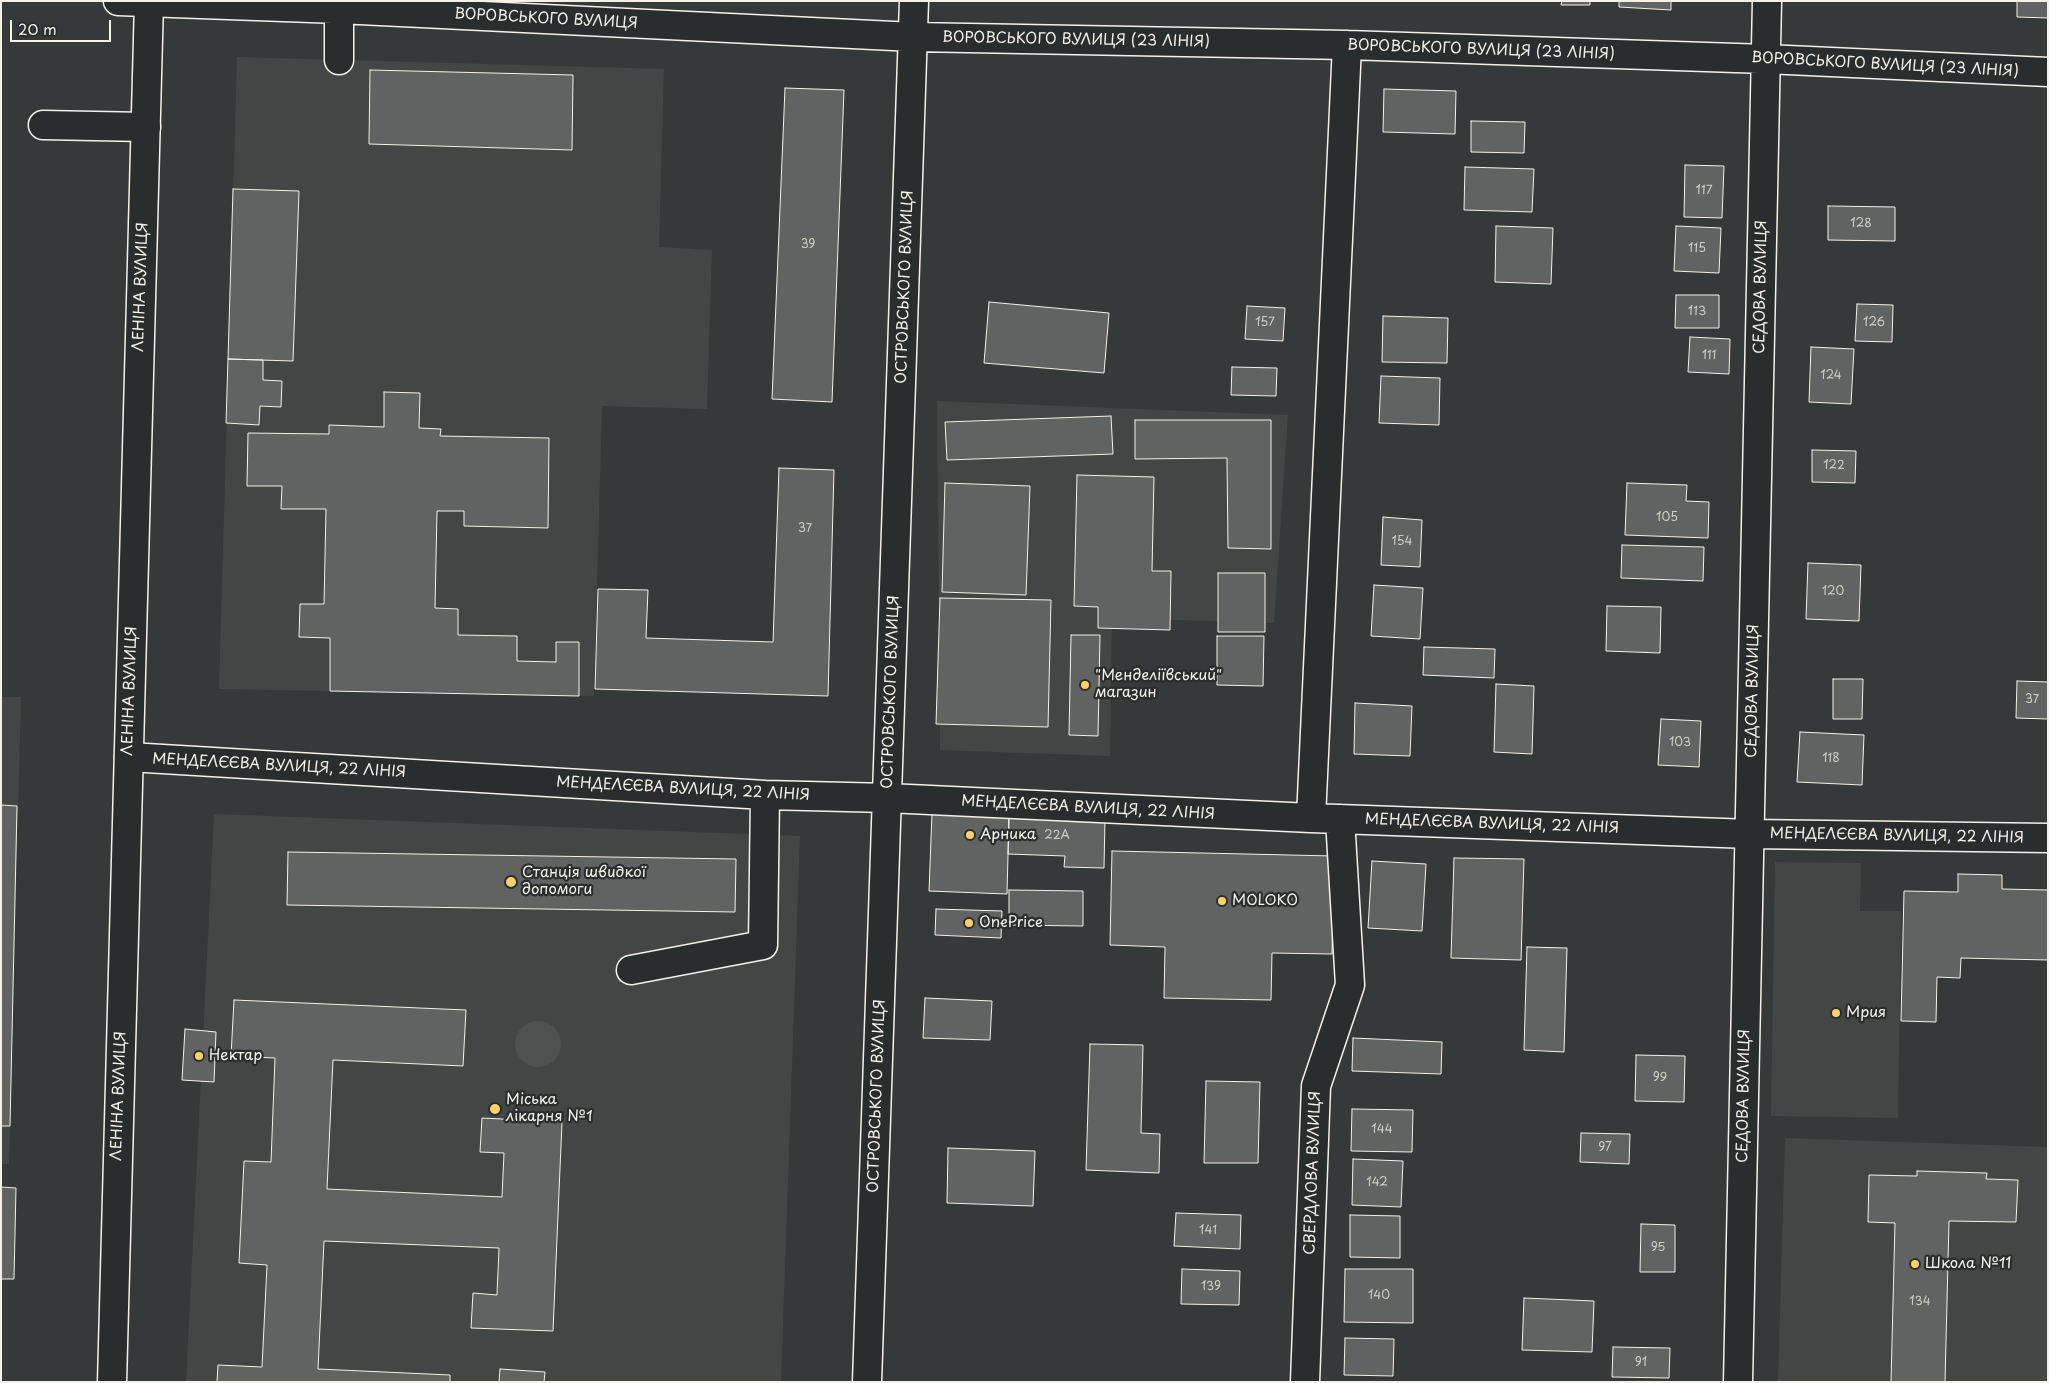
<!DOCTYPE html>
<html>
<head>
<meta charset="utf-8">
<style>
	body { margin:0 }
	#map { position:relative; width:2049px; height:1383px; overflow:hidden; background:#363939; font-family:"Playpen Sans",sans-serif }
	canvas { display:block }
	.frame { position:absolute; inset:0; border:2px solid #f4f1e8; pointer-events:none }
	.scale { position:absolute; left:10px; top:20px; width:101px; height:22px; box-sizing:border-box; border:2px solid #f4f1e8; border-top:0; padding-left:6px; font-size:15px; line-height:18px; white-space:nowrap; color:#f4f1e8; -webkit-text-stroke:4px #2a2d2e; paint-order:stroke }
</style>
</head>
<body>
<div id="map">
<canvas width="2049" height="1383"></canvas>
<div class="frame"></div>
<div class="scale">20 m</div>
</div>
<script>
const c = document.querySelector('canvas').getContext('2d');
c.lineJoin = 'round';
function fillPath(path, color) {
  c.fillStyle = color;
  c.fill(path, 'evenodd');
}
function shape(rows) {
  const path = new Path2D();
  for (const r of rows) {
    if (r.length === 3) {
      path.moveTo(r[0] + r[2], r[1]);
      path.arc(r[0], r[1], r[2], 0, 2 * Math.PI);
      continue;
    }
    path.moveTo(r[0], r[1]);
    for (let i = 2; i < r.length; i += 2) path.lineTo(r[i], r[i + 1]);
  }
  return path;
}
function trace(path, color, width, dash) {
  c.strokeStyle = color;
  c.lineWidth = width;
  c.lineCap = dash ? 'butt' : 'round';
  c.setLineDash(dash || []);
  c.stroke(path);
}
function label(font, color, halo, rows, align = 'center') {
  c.font = font + ' "Playpen Sans",sans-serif';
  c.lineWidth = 4.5;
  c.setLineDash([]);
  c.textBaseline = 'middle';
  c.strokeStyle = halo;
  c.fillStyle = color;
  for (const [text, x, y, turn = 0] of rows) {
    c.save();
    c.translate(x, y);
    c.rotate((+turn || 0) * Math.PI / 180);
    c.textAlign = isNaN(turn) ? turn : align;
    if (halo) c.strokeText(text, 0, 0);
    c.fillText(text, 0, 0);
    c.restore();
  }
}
const built = shape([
	[237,57,664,69,659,247,712,250,707,409,602,406,594,696,219,689],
	[937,401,1288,415,1274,623,1112,618,1110,756,940,750],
	[1,697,21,697,9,1164,1,1164],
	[214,814,800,836,781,1382,186,1382],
	[1775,862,1861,863,1860,911,1901,911,1898,1118,1771,1116],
	[1785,1138,2048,1147,2048,1382,1778,1382]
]);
const green = shape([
	[538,1044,23]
]);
const building = shape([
	[1562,1,1590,1,1590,5,1561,5,1562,1],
	[1619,1,1671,1,1671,10,1619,7,1619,1],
	[2017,1,2048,1,2048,18,2017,17,2017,1],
	[370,70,573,75,572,150,369,144,370,70],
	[785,88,844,90,832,402,772,399,785,88],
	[1384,89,1456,91,1455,134,1383,132,1384,89],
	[1471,121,1525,122,1524,153,1471,152,1471,121],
	[1685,165,1724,166,1722,218,1684,217,1685,165],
	[1465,167,1534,169,1532,212,1464,210,1465,167],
	[233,189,299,191,293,361,228,359,233,189],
	[1828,206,1895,207,1895,241,1828,240,1828,206],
	[1496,226,1553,228,1551,284,1495,282,1496,226],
	[1676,226,1721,228,1719,273,1674,271,1676,226],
	[1676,295,1719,295,1719,328,1675,328,1676,295],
	[989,302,1109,313,1104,373,984,363,989,302],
	[1857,304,1893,305,1892,342,1855,341,1857,304],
	[1247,306,1285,308,1283,341,1245,339,1247,306],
	[1383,316,1448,318,1447,363,1382,362,1383,316],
	[1690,337,1730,339,1729,374,1688,372,1690,337],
	[1811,347,1854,349,1851,404,1809,402,1811,347],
	[228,359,263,360,263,380,282,381,281,407,260,406,259,425,226,423,228,359],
	[1232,367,1277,368,1276,396,1231,395,1232,367],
	[1381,376,1440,378,1439,425,1379,423,1381,376],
	[384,392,420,393,419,428,441,429,440,436,549,438,548,528,464,526,464,511,437,511,435,608,458,609,458,635,517,636,517,661,556,662,556,642,579,642,579,696,330,691,330,638,299,637,300,604,324,604,326,509,281,509,282,486,247,486,248,433,329,434,329,425,384,427,384,392],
	[1111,416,1113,454,947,460,945,422,1111,416],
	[1135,420,1271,420,1271,549,1228,548,1227,458,1135,459,1135,420],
	[1812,450,1856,451,1855,483,1812,482,1812,450],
	[779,468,834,470,828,696,595,689,598,589,648,590,646,638,773,642,779,468],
	[1077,475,1154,477,1152,571,1171,571,1170,630,1098,628,1098,607,1074,606,1077,475],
	[945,483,1030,486,1026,595,942,592,945,483],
	[1627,483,1687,485,1686,501,1709,502,1708,538,1625,535,1627,483],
	[1383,517,1422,520,1420,567,1381,565,1383,517],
	[1622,545,1704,547,1703,581,1621,578,1622,545],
	[1808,563,1861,565,1859,621,1806,619,1808,563],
	[1218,573,1265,573,1265,632,1218,632,1218,573],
	[1374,585,1423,588,1420,639,1371,636,1374,585],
	[940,598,1051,600,1048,727,936,724,940,598],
	[1607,606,1661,607,1660,653,1606,651,1607,606],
	[1071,635,1100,635,1098,736,1069,735,1071,635],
	[1217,636,1264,636,1263,686,1217,685,1217,636],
	[1424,647,1495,649,1494,678,1423,675,1424,647],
	[1833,679,1863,679,1862,719,1833,719,1833,679],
	[2017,681,2048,682,2048,719,2016,718,2017,681],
	[1496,684,1534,686,1532,754,1494,752,1496,684],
	[1355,703,1412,706,1410,756,1354,754,1355,703],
	[1661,719,1701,721,1699,767,1658,765,1661,719],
	[1800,732,1864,735,1862,785,1797,782,1800,732],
	[1,805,17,806,10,1126,1,1126,1,805],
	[932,813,1009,816,1007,894,929,891,932,813],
	[1009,816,1105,818,1104,868,1064,867,1065,856,1008,854,1009,816],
	[1112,851,1334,856,1332,954,1272,953,1271,1000,1164,998,1165,947,1110,945,1112,851],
	[288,852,736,859,735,912,287,905,288,852],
	[1454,858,1524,859,1521,960,1451,958,1454,858],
	[1372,861,1426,864,1422,931,1368,928,1372,861],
	[1958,874,2002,875,2002,889,2048,890,2048,960,1961,958,1960,978,1937,977,1936,1022,1901,1021,1904,891,1958,892,1958,874],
	[1009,890,1083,891,1083,926,1009,925,1009,890],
	[936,909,1002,911,1001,938,935,935,936,909],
	[1527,947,1567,948,1564,1052,1524,1050,1527,947],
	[925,998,992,1001,990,1040,923,1038,925,998],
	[234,1000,466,1010,463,1066,333,1060,327,1189,502,1197,504,1153,480,1152,482,1118,562,1122,553,1331,471,1328,473,1293,497,1295,499,1248,324,1241,318,1369,450,1375,450,1382,217,1382,218,1365,262,1367,267,1265,239,1263,244,1161,271,1162,275,1058,231,1056,234,1000],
	[185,1029,216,1032,214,1082,182,1080,185,1029],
	[1353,1038,1442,1042,1441,1074,1352,1071,1353,1038],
	[1090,1044,1143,1045,1141,1133,1160,1134,1159,1173,1086,1170,1090,1044],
	[1636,1055,1685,1056,1684,1102,1635,1101,1636,1055],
	[1206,1081,1260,1082,1258,1163,1204,1163,1206,1081],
	[1352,1109,1413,1110,1412,1152,1351,1151,1352,1109],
	[1581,1133,1630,1134,1629,1164,1580,1162,1581,1133],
	[948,1148,1035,1151,1033,1206,947,1203,948,1148],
	[1353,1159,1403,1161,1401,1207,1352,1205,1353,1159],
	[1917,1171,1987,1173,1986,1179,2018,1180,2016,1222,1949,1221,1945,1382,1891,1382,1895,1223,1868,1222,1869,1175,1917,1176,1917,1171],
	[1,1187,16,1188,14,1279,1,1279,1,1187],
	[1176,1213,1241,1215,1240,1249,1174,1246,1176,1213],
	[1350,1215,1400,1216,1400,1258,1350,1257,1350,1215],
	[1641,1224,1675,1225,1675,1272,1640,1272,1641,1224],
	[1182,1269,1240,1271,1239,1305,1181,1304,1182,1269],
	[1345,1269,1413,1269,1413,1323,1344,1322,1345,1269],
	[1524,1298,1594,1301,1592,1352,1522,1350,1524,1298],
	[1345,1338,1394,1339,1393,1376,1344,1375,1345,1338],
	[1613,1347,1670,1348,1669,1378,1612,1377,1613,1347],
	[500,1369,545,1372,544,1382,499,1382,500,1369]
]);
const minor = shape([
	[118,1,339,9,914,37,1347,45,1766,59,2048,72],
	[339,9,339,60],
	[43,125,146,127],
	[129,757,765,795,888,798,1311,818,1750,834,2048,838],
	[1311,818,1347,45],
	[631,970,763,945,765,795],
	[867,1382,914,1],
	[1305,1382,1316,1086,1350,985,1340,819],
	[1738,1382,1767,1]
]);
const major = shape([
	[112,1382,149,1]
]);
const markers = [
	[1085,685,5,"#ffd166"],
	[970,835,5,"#ffd166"],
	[511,882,6,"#ffd166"],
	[1222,901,5,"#ffd166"],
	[969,923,5,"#ffd166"],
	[1836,1013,5,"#ffd166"],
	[199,1056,5,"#ffd166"],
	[495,1109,6,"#ffd166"],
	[1915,1264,5,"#ffd166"]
];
const numberNames = [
	["117",1704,191],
	["128",1861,224],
	["39",808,245],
	["115",1697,249],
	["113",1697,312],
	["157",1265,323],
	["126",1874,323],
	["111",1709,356],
	["124",1831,376],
	["122",1834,466],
	["105",1667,518],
	["37",805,529],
	["154",1402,542],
	["120",1833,592],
	["37",2032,700],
	["103",1680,743],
	["118",1831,759],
	["22А",1057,836],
	["99",1660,1078],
	["144",1382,1130],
	["97",1605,1148],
	["142",1377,1183],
	["141",1208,1231],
	["95",1658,1248],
	["139",1211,1287],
	["140",1379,1296],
	["134",1920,1302],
	["91",1641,1363]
];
const streetNames = [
	["ВОРОВСЬКОГО ВУЛИЦЯ",546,19,3],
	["ВОРОВСЬКОГО ВУЛИЦЯ (23 ЛIНIЯ)",1076,40,1],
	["ВОРОВСЬКОГО ВУЛИЦЯ (23 ЛIНIЯ)",1481,50,2],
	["ВОРОВСЬКОГО ВУЛИЦЯ (23 ЛIНIЯ)",1885,65,3],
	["ЛЕНІНА ВУЛИЦЯ",141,287,-88],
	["ОСТРОВСЬКОГО ВУЛИЦЯ",905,287,-88],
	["СЕДОВА ВУЛИЦЯ",1761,287,-89],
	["ЛЕНІНА ВУЛИЦЯ",130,691,-88],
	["СЕДОВА ВУЛИЦЯ",1753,691,-89],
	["ОСТРОВСЬКОГО ВУЛИЦЯ",891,692,-88],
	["МЕНДЕЛЄЄВА ВУЛИЦЯ, 22 ЛІНІЯ",279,766,3],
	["МЕНДЕЛЄЄВА ВУЛИЦЯ, 22 ЛІНІЯ",683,789,3],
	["МЕНДЕЛЄЄВА ВУЛИЦЯ, 22 ЛІНІЯ",1088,808,3],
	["МЕНДЕЛЄЄВА ВУЛИЦЯ, 22 ЛІНІЯ",1492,824,2],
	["МЕНДЕЛЄЄВА ВУЛИЦЯ, 22 ЛІНІЯ",1897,836,1],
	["ЛЕНІНА ВУЛИЦЯ",119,1096,-88],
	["ОСТРОВСЬКОГО ВУЛИЦЯ",877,1096,-88],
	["СЕДОВА ВУЛИЦЯ",1744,1096,-89],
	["СВЕРДЛОВА ВУЛИЦЯ",1313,1173,-88]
];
const poiNames = [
	["\"Менделіївський\"",1095,676],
	["магазин",1095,693],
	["Арника",980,835],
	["Станція швидкої",522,873],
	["допомоги",522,890],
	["MOLOKO",1232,901],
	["OnePrice",979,923],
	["Мрия",1846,1013],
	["Нектар",209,1056],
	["Міська",506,1100],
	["лікарня №1",506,1117],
	["Школа №11",1925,1264]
];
fillPath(built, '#434645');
fillPath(green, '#4e514f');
fillPath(building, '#616362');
trace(building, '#f4f1e8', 1);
trace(minor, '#f4f1e8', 31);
trace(major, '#f4f1e8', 31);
trace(minor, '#2a2d2e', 28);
trace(major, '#2a2d2e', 28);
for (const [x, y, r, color] of markers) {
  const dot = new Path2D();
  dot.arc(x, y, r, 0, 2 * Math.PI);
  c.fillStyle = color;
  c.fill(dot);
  trace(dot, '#2a2d2e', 2);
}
label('12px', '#cfcec6', null, numberNames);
label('15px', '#f4f1e8', '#2a2d2e', streetNames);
label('15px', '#f4f1e8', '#2a2d2e', poiNames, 'left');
</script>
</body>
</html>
